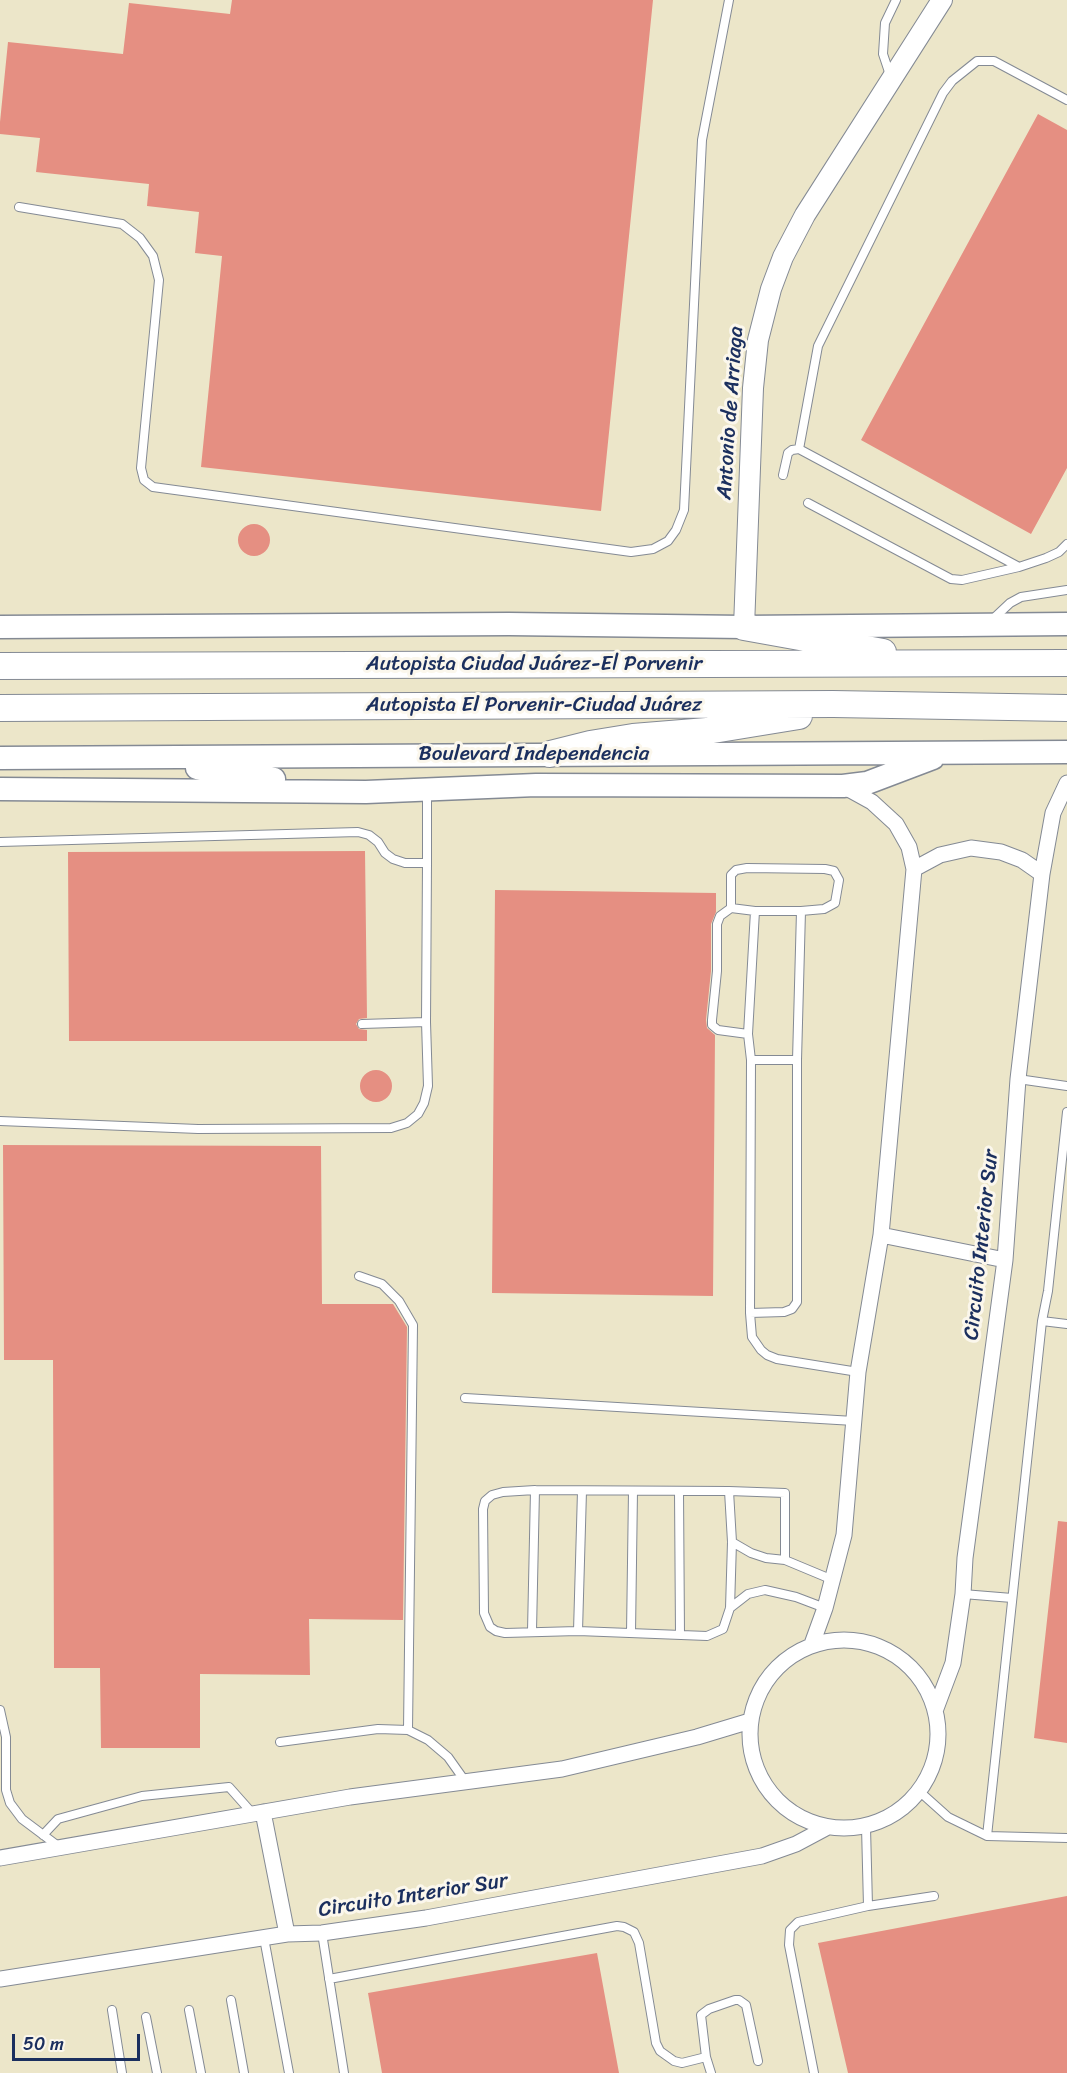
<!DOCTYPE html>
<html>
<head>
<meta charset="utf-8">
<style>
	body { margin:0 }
	#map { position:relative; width:1067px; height:2073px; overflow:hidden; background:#ece6c9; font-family:Sriracha,sans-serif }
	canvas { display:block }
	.scale { position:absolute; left:12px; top:2034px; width:128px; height:27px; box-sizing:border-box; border:3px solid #1b2f5e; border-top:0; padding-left:8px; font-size:18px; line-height:21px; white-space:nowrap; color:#1b2f5e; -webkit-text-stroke:4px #fbf7ec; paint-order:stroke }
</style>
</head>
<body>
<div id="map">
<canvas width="1067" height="2073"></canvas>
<div class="scale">50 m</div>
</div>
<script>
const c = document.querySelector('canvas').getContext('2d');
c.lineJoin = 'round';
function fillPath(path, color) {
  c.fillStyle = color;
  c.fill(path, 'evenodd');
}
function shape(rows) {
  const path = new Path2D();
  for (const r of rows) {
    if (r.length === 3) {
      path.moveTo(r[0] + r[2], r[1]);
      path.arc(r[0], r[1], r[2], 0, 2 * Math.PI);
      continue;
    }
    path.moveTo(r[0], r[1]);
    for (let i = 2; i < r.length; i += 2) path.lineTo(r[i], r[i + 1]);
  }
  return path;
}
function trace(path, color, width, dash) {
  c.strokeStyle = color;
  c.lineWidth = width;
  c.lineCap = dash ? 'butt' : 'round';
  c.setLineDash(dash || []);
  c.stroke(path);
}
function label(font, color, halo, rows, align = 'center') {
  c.font = font + ' Sriracha,sans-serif';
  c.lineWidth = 6;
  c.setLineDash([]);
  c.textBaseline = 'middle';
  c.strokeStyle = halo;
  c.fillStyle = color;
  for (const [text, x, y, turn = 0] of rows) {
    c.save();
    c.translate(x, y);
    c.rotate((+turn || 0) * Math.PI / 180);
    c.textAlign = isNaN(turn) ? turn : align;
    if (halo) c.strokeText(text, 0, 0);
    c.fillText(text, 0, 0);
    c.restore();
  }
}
const building = shape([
	[232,0,653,0,601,511,201,467,222,256,195,253,199,212,147,206,149,184,36,172,40,138,0,134,0,122,8,42,123,54,129,3,230,14],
	[1038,114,1067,130,1067,468,1031,534,861,440],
	[254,540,16],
	[365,851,367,1018,359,1019,356,1024,359,1029,367,1030,367,1041,69,1041,68,852],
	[495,890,716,893,716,912,711,924,711,971,706,1020,707,1028,715,1035,713,1296,492,1293],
	[376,1086,16],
	[3,1145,321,1146,322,1304,393,1304,407,1327,403,1620,309,1619,310,1675,200,1674,200,1748,101,1748,100,1668,54,1668,53,1360,4,1360],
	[1058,1521,1067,1522,1067,1743,1034,1738],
	[1067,1896,1067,2073,848,2073,818,1943],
	[597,1953,619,2073,382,2073,368,1993]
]);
const service = shape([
	[890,75,883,54,885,23,896,0],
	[19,207,122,224,140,238,153,256,159,280,141,468,144,480,153,487,631,552,653,549,668,541,676,530,684,510,702,140,729,0],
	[799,449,818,346,943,93,952,81,977,61,994,61,1067,100],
	[783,475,788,453,792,450,799,449,1019,567,962,580,951,579,808,503],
	[1019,567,1046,558,1059,552,1067,544],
	[993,619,1010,603,1021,597,1067,590],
	[0,842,358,832,369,835,378,842,385,853,393,859,405,863,427,863,427,792],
	[731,908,720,916,717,924,717,971,712,1020,712,1025,718,1030,748,1034],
	[755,911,801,911],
	[362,1024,426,1022],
	[751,1060,797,1060],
	[1018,1079,1067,1086],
	[1067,1112,1048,1291,1042,1321,1067,1324],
	[0,1121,198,1129,391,1128,407,1123,418,1114,424,1103,428,1086,426,1022,427,863],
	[359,1276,382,1284,399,1301,413,1325,408,1730],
	[750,1313,784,1312,792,1309,797,1302,797,1060,801,911,824,909,835,903,839,880,834,871,825,869,747,868,736,870,731,875,731,908,755,911,748,1034,751,1060,750,1313,752,1337,761,1350,767,1355,777,1359,858,1372],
	[465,1398,854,1421],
	[535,1490,729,1491,732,1542,730,1608,723,1629,707,1636,578,1631,505,1633,496,1631,490,1627,484,1613,483,1509,485,1501,492,1495,503,1492,535,1490],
	[679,1491,680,1635],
	[729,1491,785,1493,785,1560],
	[732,1542,751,1553,766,1558,785,1560,833,1580],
	[963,1594,1012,1598],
	[730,1608,748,1594,765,1590,796,1597,825,1608],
	[532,1631,535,1490],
	[578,1631,582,1491],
	[631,1633,633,1491],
	[0,1710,6,1737,6,1790,10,1803,22,1819,58,1846],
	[280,1742,378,1729,408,1730,428,1740,448,1757,465,1781],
	[919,1791,948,1817,987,1836,1067,1838],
	[43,1835,58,1819,142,1796,229,1787,253,1814],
	[987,1836,1042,1321],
	[868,1906,934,1896],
	[322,1933,344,2073],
	[264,1938,289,2073],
	[329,1979,617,1926,624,1927,634,1932,639,1943,656,2043,660,2051,674,2061,682,2063,706,2057,711,2073],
	[231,2000,244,2073],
	[112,2010,122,2073],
	[189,2010,201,2073],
	[146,2017,157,2073],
	[706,2057,701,2015,709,2009,735,2000,739,2000,746,2005,758,2061],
	[814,2073,789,1945,790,1930,798,1922,868,1906,866,1827]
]);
const minor = shape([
	[914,869,940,855,971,848,1001,852,1022,860,1042,874],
	[881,1235,1005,1260],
	[844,1734,94],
	[812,1644,825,1608,844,1535,858,1372,881,1235,914,869,909,847,896,824,872,802,843,786],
	[935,1711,953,1663,963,1594,965,1558,1005,1260,1018,1079,1042,874,1053,813,1067,783],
	[263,1812,287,1934],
	[0,1858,350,1797,562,1769,697,1737,750,1721],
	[0,1979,287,1934,322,1933,426,1918,762,1856,796,1844,826,1828]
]);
const tertiary = shape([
	[744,627,753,388,758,340,771,289,783,257,805,215,942,0]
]);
const secondary = shape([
	[0,627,509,624,744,627,1067,624],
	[0,758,1067,752],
	[197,768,274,779],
	[0,789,366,792,536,785,843,786,867,783,933,758]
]);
const trunk = shape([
	[744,627,883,652],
	[0,666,1067,663],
	[0,708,833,704,1067,708],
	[550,754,590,744,633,737,707,731,799,716]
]);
const streetNames = [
	["Antonio de Arriaga",731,413,-86],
	["Autopista Ciudad Juárez-El Porvenir",534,665],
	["Autopista El Porvenir-Ciudad Juárez",534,706],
	["Boulevard Independencia",534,755],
	["Circuito Interior Sur",982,1245,-84],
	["Circuito Interior Sur",413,1896,-9]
];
fillPath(building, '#e58f82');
trace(service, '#848a94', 10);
trace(minor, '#848a94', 17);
trace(tertiary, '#848a94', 22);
trace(secondary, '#848a94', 25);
trace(trunk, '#848a94', 28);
trace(service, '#fff', 8);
trace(minor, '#fff', 15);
trace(tertiary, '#fff', 20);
trace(secondary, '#fff', 22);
trace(trunk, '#fff', 26);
label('21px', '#1b2f5e', '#fbf7ec', streetNames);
</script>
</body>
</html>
